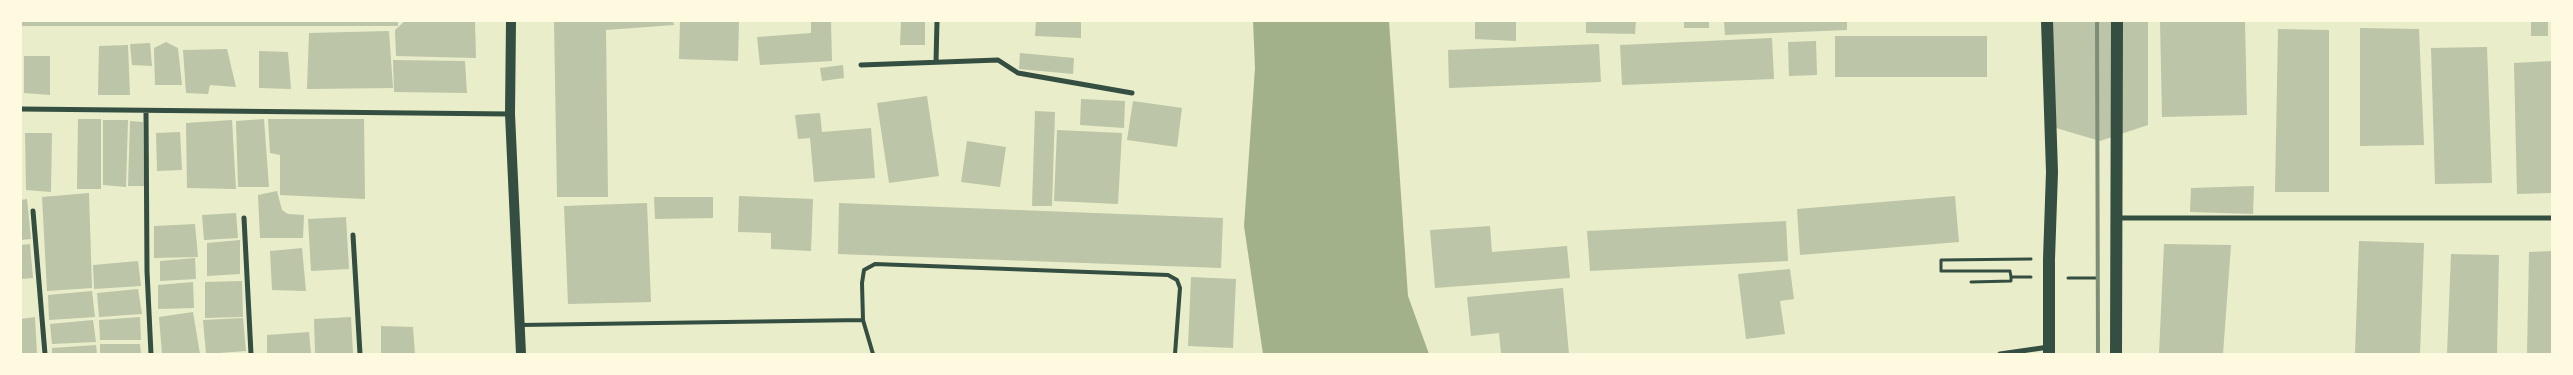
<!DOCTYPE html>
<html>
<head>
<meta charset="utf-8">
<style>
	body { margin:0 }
	#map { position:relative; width:2573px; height:375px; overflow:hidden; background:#e9edc9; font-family:"PT Sans Narrow",sans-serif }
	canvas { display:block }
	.frame { position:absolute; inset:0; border:22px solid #fefae0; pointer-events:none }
</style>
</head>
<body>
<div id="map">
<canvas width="2573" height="375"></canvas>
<div class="frame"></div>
</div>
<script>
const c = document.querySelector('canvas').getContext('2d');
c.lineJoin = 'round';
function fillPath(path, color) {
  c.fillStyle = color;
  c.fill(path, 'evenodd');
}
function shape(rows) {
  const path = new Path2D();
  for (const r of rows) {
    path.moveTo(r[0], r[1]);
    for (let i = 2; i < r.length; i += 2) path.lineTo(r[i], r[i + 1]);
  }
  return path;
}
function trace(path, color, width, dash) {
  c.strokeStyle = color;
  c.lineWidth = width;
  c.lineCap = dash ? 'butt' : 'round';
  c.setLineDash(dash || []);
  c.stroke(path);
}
const water = shape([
	[1253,21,1389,21,1408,296,1429,354,1263,354,1244,226,1255,68]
]);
const building = shape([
	[21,21,398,21,398,26,21,26],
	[405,21,475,21,476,58,396,56,395,30],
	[554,21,673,21,674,25,606,30,608,197,557,197],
	[680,21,739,21,738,61,679,59],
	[811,21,831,21,832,61,760,65,757,37,811,33],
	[901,21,925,21,925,45,900,45],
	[1036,21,1081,21,1081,38,1035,36],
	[1475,21,1516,21,1516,41,1475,39],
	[1586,21,1636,21,1635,34,1586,33],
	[1684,21,1709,21,1709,28,1684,28],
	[1724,21,1847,21,1847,30,1725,35],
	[2046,21,2148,21,2148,125,2100,141,2046,125],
	[2160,21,2245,21,2247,115,2162,117],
	[2531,21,2548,21,2548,36,2531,36],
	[2360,28,2419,29,2424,145,2360,146],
	[2278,29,2329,30,2329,192,2275,192],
	[389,31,393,88,307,89,309,33],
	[1835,36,1987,36,1987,77,1835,77],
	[1772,38,1774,79,1622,85,1620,45],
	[1816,41,1817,75,1789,76,1788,42],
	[166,42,178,48,182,85,155,85,154,48],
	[150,43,152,66,132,65,130,44],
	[1599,44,1601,82,1449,88,1448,50],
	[128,45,130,95,98,95,99,46],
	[2487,47,2492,183,2435,184,2431,48],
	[227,49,236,87,210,85,208,94,186,93,183,50],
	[259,51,288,52,291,89,259,88],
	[1020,53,1074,58,1073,74,1019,69],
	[24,56,50,56,50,95,24,93],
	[393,60,465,61,467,93,394,92],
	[2552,61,2552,193,2517,194,2514,63],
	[843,65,844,78,822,81,820,68],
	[927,96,939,176,889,183,877,103],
	[1081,99,1125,101,1124,128,1080,125],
	[1133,101,1182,108,1177,147,1127,140],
	[1035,111,1055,112,1052,206,1032,206],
	[820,113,822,132,871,128,875,178,814,182,810,138,798,139,795,115],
	[78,119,101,119,101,189,77,189],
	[264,119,269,187,238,187,236,121],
	[268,119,364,119,365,199,280,195,280,155,270,153],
	[103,120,128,120,126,187,103,185],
	[232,120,236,189,187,188,186,123],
	[130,121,143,122,144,186,128,186],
	[1057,130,1122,133,1118,204,1054,201],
	[180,132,182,170,157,171,156,133],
	[25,133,52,133,51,192,26,190],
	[967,141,1006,147,1000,187,961,182],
	[2254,186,2253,214,2190,212,2191,188],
	[277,191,282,210,288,214,304,215,303,238,260,238,258,195],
	[89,193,92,288,47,291,42,197],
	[739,196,813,199,811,251,771,249,771,233,738,232],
	[1955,196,1959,242,1800,255,1797,209],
	[654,197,713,197,713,218,655,219],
	[27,199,31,239,21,240,21,200],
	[647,203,651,302,568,304,564,206],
	[839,203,1223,218,1221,268,838,254],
	[236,213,238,238,204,240,202,215],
	[346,217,349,269,311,271,308,219],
	[1786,221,1788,261,1590,271,1587,231],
	[195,224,198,257,154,258,154,226],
	[1490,226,1492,252,1567,246,1570,278,1435,288,1430,230],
	[240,240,240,274,207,276,207,243],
	[2359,241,2424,243,2420,354,2355,354],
	[30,244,33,278,21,279,21,245],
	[2164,244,2231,245,2223,354,2159,354],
	[302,248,306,291,272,290,270,251],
	[2552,251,2552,354,2527,354,2529,252],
	[2451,254,2499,255,2497,354,2447,354],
	[195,258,196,279,160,281,160,261],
	[138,261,141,286,94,289,93,265],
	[1790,269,1794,299,1780,301,1785,334,1746,339,1738,274],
	[1191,277,1236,279,1233,348,1188,346],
	[242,281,243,317,205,318,205,282],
	[193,282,194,308,158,309,158,285],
	[1563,288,1569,354,1501,354,1499,333,1471,336,1467,297],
	[138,289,142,314,99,317,97,293],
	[92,291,95,317,49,320,48,295],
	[193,312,200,354,162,354,159,317],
	[35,317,37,354,21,354,21,319],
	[140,317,141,340,100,340,99,320],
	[351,317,353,353,315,353,314,319],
	[243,318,246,351,206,354,203,320],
	[93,320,96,342,52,344,50,324],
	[381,326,413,327,415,354,381,354],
	[309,332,311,354,267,354,267,335],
	[100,344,140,344,141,354,100,354],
	[96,345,97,354,52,354,52,348]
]);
const path = shape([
	[2011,277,2010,271,1941,271,1941,260,2031,259],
	[2068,278,2097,278],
	[1971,282,2011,281,2011,277,2031,277]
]);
const service = shape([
	[520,325,863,320],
	[873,354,863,320,862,283,864,270,875,264,1168,275,1177,280,1180,288,1175,354]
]);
const minor = shape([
	[936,62,937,21],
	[861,65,998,60,1018,73,1132,93],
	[21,109,510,114],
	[146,111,147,271,151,354],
	[33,211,45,354],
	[244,218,251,354],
	[2117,218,2552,218],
	[353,235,360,354],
	[2000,354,2049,347]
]);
const secondary = shape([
	[511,21,510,114,521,354]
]);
const primary = shape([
	[2047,21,2052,172,2049,259,2049,354],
	[2116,354,2117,21]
]);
const rail = shape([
	[2097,21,2098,354]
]);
fillPath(water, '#a3b18a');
fillPath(building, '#bcc5a7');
trace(path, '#344e41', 3);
trace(service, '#344e41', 4);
trace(minor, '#344e41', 5);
trace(secondary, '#344e41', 10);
trace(primary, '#344e41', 12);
trace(rail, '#7c8e77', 4);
</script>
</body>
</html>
